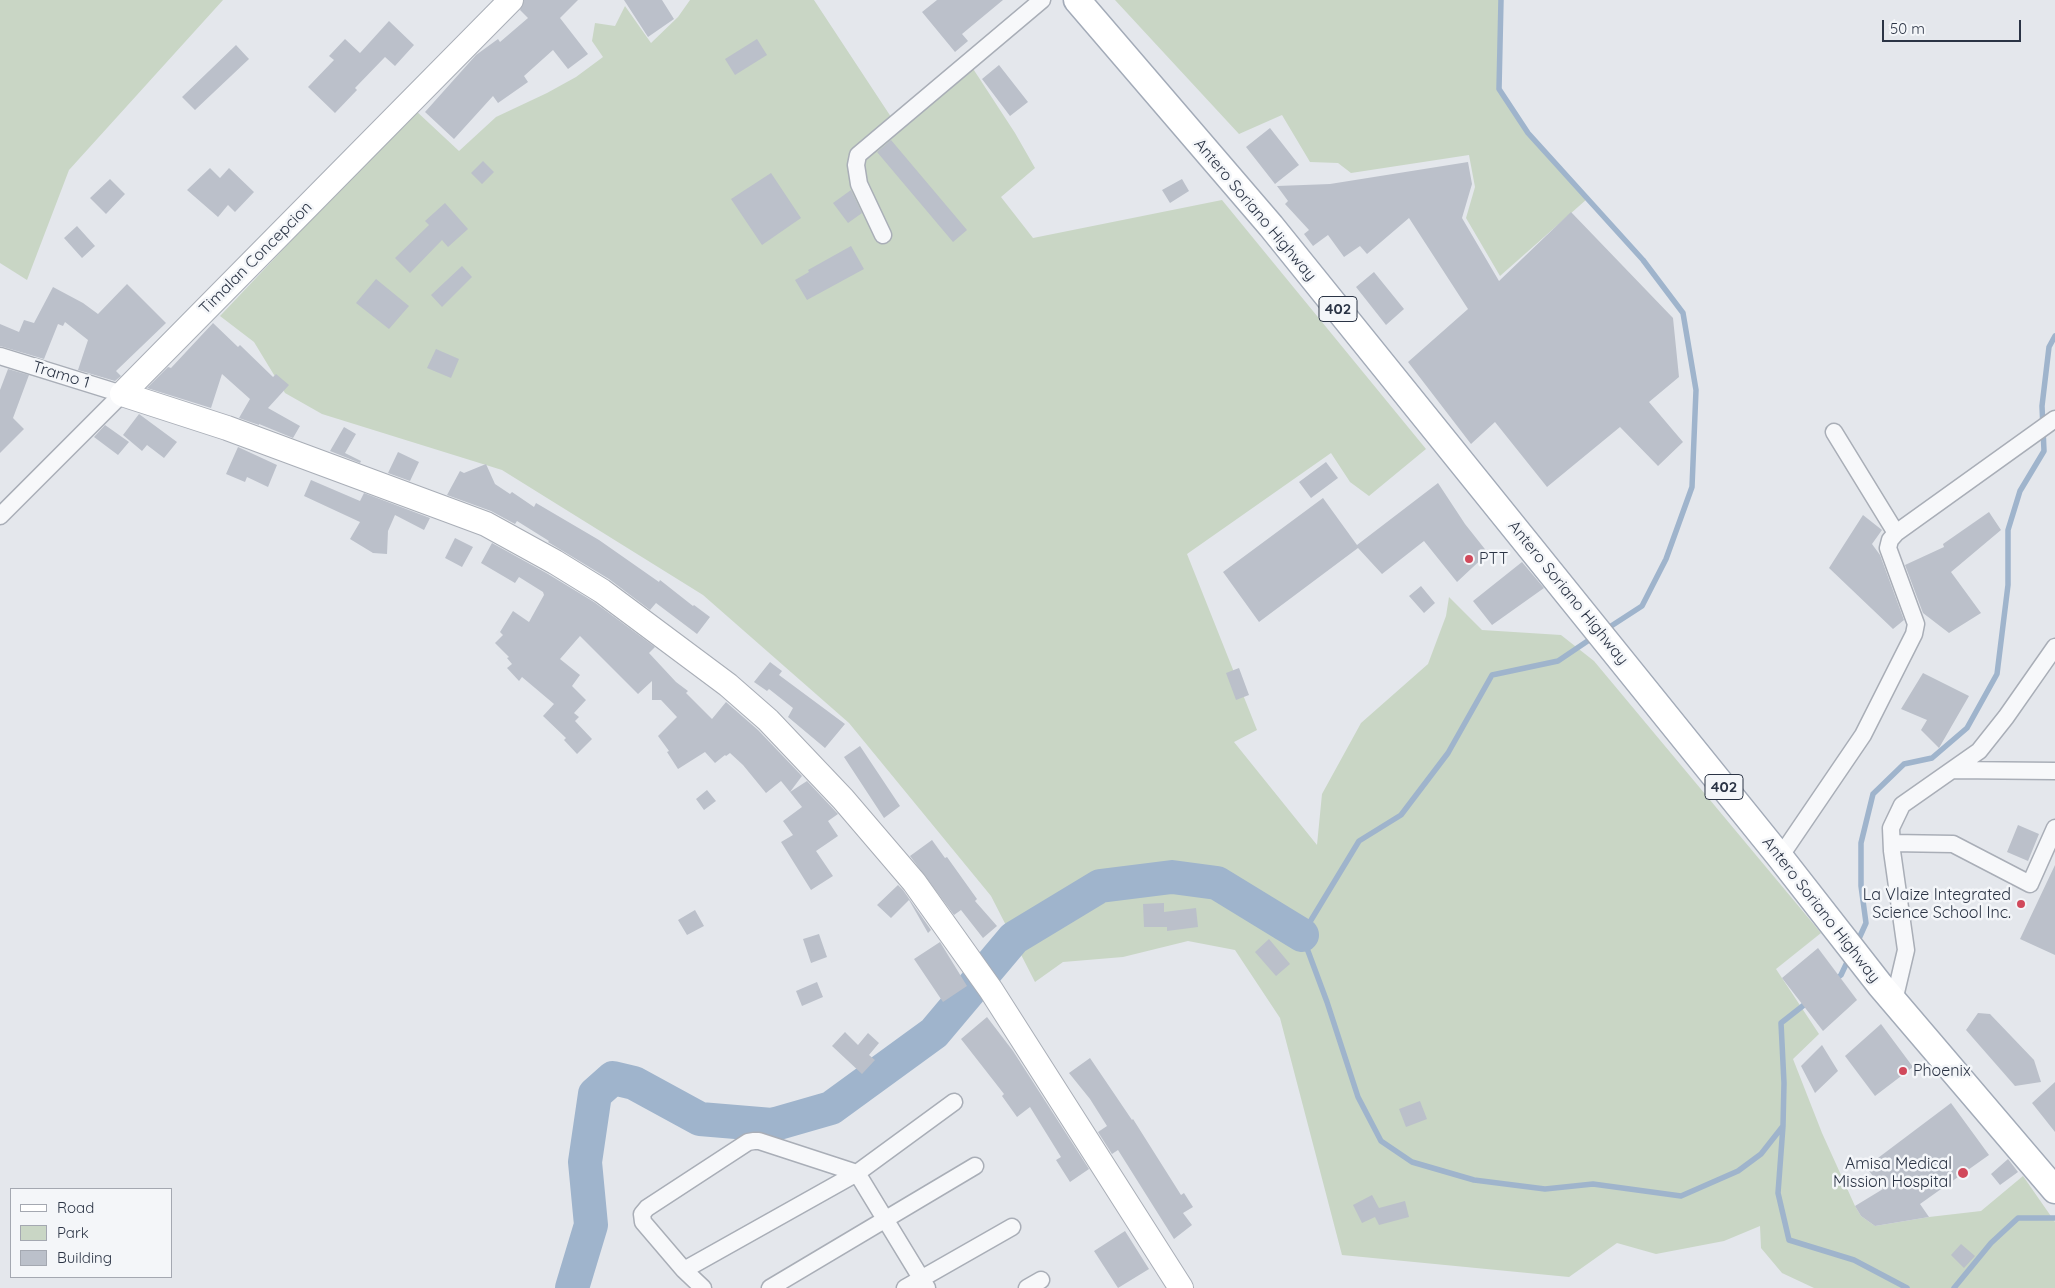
<!DOCTYPE html>
<html>
<head>
<meta charset="utf-8">
<style>
	body { margin:0 }
	#map { position:relative; width:2055px; height:1288px; overflow:hidden; background:#e4e7ec; font-family:Quicksand,sans-serif }
	canvas { display:block }
	.legend { position:absolute; left:10px; top:1188px; width:162px; height:90px; box-sizing:border-box; background:#f4f6f9; border:1px solid #a4a8b1; margin:0; padding:6px 9px; list-style:none; font-size:15px; color:#2b3445 }
	.legend li { display:flex; align-items:center; gap:10px; height:25px }
	.legend b { width:25px; border:1px solid #a4a8b1 }
	.scale { position:absolute; left:1882px; top:20px; width:139px; height:22px; box-sizing:border-box; border:2px solid #2b3445; border-top:0; padding-left:6px; font-size:15px; line-height:18px; white-space:nowrap; color:#2b3445; -webkit-text-stroke:4px #f4f6f9; paint-order:stroke }
</style>
</head>
<body>
<div id="map">
<canvas width="2055" height="1288"></canvas>
<ul class="legend">
<li><b style="height:6px;background:#fff"></b>Road</li>
<li><b style="height:14px;background:#c9d6c5"></b>Park</li>
<li><b style="height:14px;background:#bbc0ca"></b>Building</li>
</ul>
<div class="scale">50 m</div>
</div>
<script>
const c = document.querySelector('canvas').getContext('2d');
c.lineJoin = 'round';
function fillPath(path, color) {
  c.fillStyle = color;
  c.fill(path, 'evenodd');
}
function shape(rows) {
  const path = new Path2D();
  for (const r of rows) {
    path.moveTo(r[0], r[1]);
    for (let i = 2; i < r.length; i += 2) path.lineTo(r[i], r[i + 1]);
  }
  return path;
}
function trace(path, color, width, dash) {
  c.strokeStyle = color;
  c.lineWidth = width;
  c.lineCap = dash ? 'butt' : 'round';
  c.setLineDash(dash || []);
  c.stroke(path);
}
function label(font, color, halo, rows, align = 'center') {
  c.font = font + ' Quicksand,sans-serif';
  c.lineWidth = 5;
  c.setLineDash([]);
  c.textBaseline = 'middle';
  c.strokeStyle = halo;
  c.fillStyle = color;
  for (const [text, x, y, turn = 0] of rows) {
    c.save();
    c.translate(x, y);
    c.rotate((+turn || 0) * Math.PI / 180);
    c.textAlign = isNaN(turn) ? turn : align;
    if (halo) c.strokeText(text, 0, 0);
    c.fillText(text, 0, 0);
    c.restore();
  }
}
const green = shape([
	[0,0,223,0,69,170,27,280,0,263],
	[690,0,814,0,895,123,968,61,1015,133,1035,168,1001,197,1033,238,1222,200,1426,449,1369,496,1350,482,1331,453,1187,554,1257,730,1234,742,1317,845,1322,794,1361,723,1428,664,1446,616,1449,597,1482,630,1561,635,1594,661,1821,933,1776,969,1819,1034,1793,1059,1822,1133,1855,1206,1861,1216,1875,1226,1929,1217,1981,1211,2023,1176,2055,1222,2055,1288,1814,1288,1782,1273,1761,1248,1760,1226,1724,1241,1656,1254,1617,1243,1569,1277,1342,1255,1280,1018,1235,950,1188,941,1123,957,1063,962,1035,982,991,896,849,723,703,595,502,470,322,414,285,393,254,342,220,316,415,110,459,151,496,117,547,93,576,77,603,57,592,41,595,23,615,26,625,6,651,43,678,17],
	[1115,0,1501,0,1499,89,1528,133,1587,199,1500,276,1466,218,1475,187,1469,155,1351,173,1338,163,1310,162,1282,115,1239,134]
]);
const stream = shape([
	[1501,0,1499,89,1528,133,1643,260,1683,313,1696,390,1692,487,1666,559,1642,606,1605,630],
	[1595,636,1558,661,1492,675,1448,753,1401,815,1359,841,1302,935,1327,1002,1358,1097,1381,1141,1412,1162,1474,1180,1545,1189,1593,1184,1681,1196,1738,1171,1761,1154,1783,1126,1784,1083,1781,1023,1809,1001],
	[1857,943,1866,923,1861,886,1861,843,1873,794,1904,764,1932,758,1967,728,1997,674,2008,585,2008,530,2020,491,2044,451,2042,406,2049,347,2055,336],
	[1834,981,1841,975,1849,958],
	[1783,1126,1778,1193,1789,1240,1854,1260,1907,1288],
	[1954,1288,1991,1243,2018,1218,2055,1218]
]);
const river = shape([
	[572,1288,591,1225,585,1162,595,1094,613,1078,634,1083,700,1119,772,1125,831,1108,934,1033,1014,938,1100,886,1172,877,1217,883,1302,935]
]);
const building = shape([
	[524,0,578,0,560,18,588,54,568,69,553,50,524,76,528,82,498,103,493,96,454,139,425,112,476,55,498,39,500,42,528,18,520,10],
	[624,0,662,0,674,19,648,37],
	[937,0,1003,0,962,34,968,41,955,52,922,12],
	[389,21,414,45,395,66,385,57,355,88,357,90,335,113,308,87,334,60,329,56,345,39,360,53],
	[757,39,767,55,735,75,725,59],
	[236,45,249,59,195,110,182,97],
	[999,65,1028,102,1010,116,982,79],
	[1270,128,1299,165,1275,184,1246,147],
	[891,140,967,230,953,242,877,152],
	[483,161,494,172,482,184,471,173],
	[1468,162,1472,184,1462,218,1499,281,1571,212,1673,318,1679,377,1649,402,1683,442,1658,466,1620,427,1547,487,1495,422,1471,444,1408,362,1468,309,1409,218,1367,254,1360,246,1344,257,1328,235,1313,246,1304,234,1309,230,1285,204,1288,201,1277,186,1330,184],
	[210,168,220,178,229,168,254,192,235,212,228,205,218,217,187,190],
	[771,173,801,218,762,245,731,199],
	[110,179,125,194,106,214,90,198],
	[1182,179,1189,191,1170,203,1162,190],
	[851,190,862,213,848,223,833,203],
	[445,203,468,229,448,247,442,240,410,273,395,258,429,225,425,221],
	[77,226,95,246,82,258,64,238],
	[851,246,864,269,807,300,795,280,809,272,808,270],
	[462,266,472,277,442,307,431,295],
	[1374,272,1404,309,1386,325,1356,287],
	[376,279,409,306,389,329,356,303],
	[127,284,166,323,116,371,121,376,115,381,78,370,88,340,65,322,63,326,58,324,44,359,0,346,0,324,19,332,24,320,34,323,53,287,83,303,98,314],
	[213,323,238,347,240,345,273,377,276,374,289,385,268,408,300,426,293,438,259,424,259,425,239,418,250,399,222,374,211,408,147,388,168,367,171,368],
	[436,349,459,359,451,378,427,368],
	[8,369,29,375,13,418,24,429,0,453,0,390],
	[139,414,177,442,164,458,147,445,142,451,123,435],
	[105,425,129,442,118,455,94,437],
	[344,427,356,434,345,453,361,461,360,463,330,451],
	[238,447,277,465,268,487,247,477,245,482,226,474],
	[398,452,419,462,410,481,388,473],
	[1326,462,1338,478,1311,498,1299,482],
	[486,464,495,484,510,494,512,492,534,507,536,503,599,540,659,582,660,580,693,606,694,605,710,617,697,634,656,603,650,610,609,579,548,542,549,541,517,521,515,524,491,511,447,495,460,471,464,473],
	[311,480,360,501,364,493,430,518,424,530,395,515,388,531,387,554,373,553,350,539,360,522,304,496],
	[1438,483,1465,524,1488,553,1457,582,1424,541,1382,574,1358,548,1259,622,1223,572,1323,498,1357,545],
	[1989,512,2001,530,1951,572,1981,613,1949,633,1923,613,1905,565,1944,547,1943,544],
	[1863,515,1882,530,1872,544,1880,555,1904,620,1893,629,1829,568],
	[455,538,473,547,462,567,445,558],
	[492,543,548,574,594,602,655,647,649,653,676,682,688,691,686,693,712,719,726,702,758,730,802,776,790,792,781,781,766,793,743,765,730,753,726,756,725,755,715,763,705,752,678,769,667,752,669,751,658,736,677,717,661,700,652,700,652,681,638,694,580,636,560,659,580,675,572,686,586,700,574,713,579,717,575,721,592,739,577,754,564,740,566,738,543,716,554,704,522,677,519,681,507,668,512,664,507,658,509,657,495,643,503,635,500,632,513,611,529,622,544,595,543,592,519,577,515,583,481,563],
	[1522,562,1544,588,1492,625,1473,601],
	[1421,586,1435,603,1424,613,1409,596],
	[770,662,782,671,779,675,845,724,825,748,788,717,793,708,769,689,767,691,754,682],
	[1239,668,1249,695,1236,700,1226,673],
	[1923,673,1969,696,1939,748,1921,730,1927,720,1901,709],
	[860,746,900,806,884,818,844,757],
	[807,781,838,814,828,821,838,836,816,851,833,876,811,890,781,842,793,835,783,821,802,807,790,792],
	[707,790,716,801,704,810,696,799],
	[2018,825,2039,834,2028,861,2007,852],
	[932,840,945,858,947,857,977,899,975,901,997,926,983,938,961,910,954,915,910,856],
	[2055,865,2055,955,2020,939],
	[898,885,903,890,931,930,928,933,909,900,891,918,877,905],
	[1164,903,1164,912,1196,908,1198,927,1167,931,1167,927,1144,927,1143,904],
	[695,910,704,926,687,935,678,920],
	[819,934,827,957,811,963,803,939],
	[1269,939,1290,964,1276,976,1255,952],
	[940,942,967,986,943,1002,914,959],
	[1818,948,1857,1000,1823,1031,1782,978],
	[817,982,823,997,802,1006,796,991],
	[1978,1013,1990,1014,2034,1060,2041,1082,2015,1086,1966,1030],
	[987,1017,1013,1051,1089,1169,1070,1182,1056,1160,1061,1157,1030,1107,1017,1117,1002,1096,1004,1094,961,1039],
	[1881,1024,1913,1067,1875,1096,1845,1056],
	[845,1032,858,1045,868,1033,879,1043,869,1055,875,1060,862,1074,832,1046],
	[1822,1045,1838,1071,1815,1093,1801,1066],
	[1090,1058,1132,1120,1133,1119,1181,1195,1184,1193,1193,1207,1183,1213,1192,1225,1174,1239,1118,1150,1112,1154,1098,1132,1107,1126,1090,1099,1069,1073],
	[2055,1082,2055,1132,2032,1103],
	[1420,1101,1427,1119,1406,1127,1399,1109],
	[1951,1103,1989,1155,1920,1204,1929,1217,1875,1226,1861,1216,1855,1206,1883,1189,1866,1167],
	[2008,1159,2018,1172,2000,1185,1991,1174],
	[1372,1195,1379,1208,1405,1201,1409,1217,1379,1225,1375,1217,1362,1223,1353,1205],
	[1125,1231,1149,1269,1118,1288,1094,1251],
	[1961,1244,1975,1256,1964,1268,1951,1255]
]);
const street = shape([
	[883,235,859,184,856,165,858,155,1042,0],
	[0,356,122,394,0,516],
	[1834,432,1896,533],
	[1952,770,2055,771],
	[1892,843,1953,844,2030,884,2055,828],
	[1780,857,1863,735,1914,634,1916,624,1888,548,1890,540,1896,533,2055,419],
	[1894,1001,1906,950,1892,851,1891,828,1902,805,1979,751,2006,717,2055,647],
	[684,1270,857,1173,954,1102],
	[703,1288,684,1270,643,1222,642,1214,647,1208,748,1142,754,1141,759,1141,857,1173,927,1288],
	[770,1288,975,1166],
	[905,1288,1012,1227],
	[1027,1288,1041,1280]
]);
const secondary = shape([
	[511,0,122,394,227,428,486,524,555,562,602,591,728,685,768,720,843,799,914,882,991,990,1181,1288]
]);
const primary = shape([
	[1077,0,1271,226,1780,857,1880,985,2055,1190]
]);
const markers = [
	[1469,559,5,"#d1495b"],
	[2021,904,5,"#d1495b"],
	[1903,1071,5,"#d1495b"],
	[1963,1173,6,"#d1495b"]
];
const shields = [
	[1338,309,38],
	[1724,787,38]
];
const shieldNames = [
	["402",1338,309],
	["402",1724,787]
];
const streetNames = [
	["Antero Soriano Highway",1255,210,50],
	["Timalan Concepcion",256,258,-45],
	["Tramo 1",61,375,17],
	["Antero Soriano Highway",1568,593,51],
	["Antero Soriano Highway",1821,910,52]
];
const poiNames = [
	["PTT",1479,559],
	["La Vlaize Integrated",2011,895,"right"],
	["Science School Inc.",2011,913,"right"],
	["Phoenix",1913,1071],
	["Amisa Medical",1952,1164,"right"],
	["Mission Hospital",1952,1182,"right"]
];
fillPath(green, '#c9d6c5');
trace(stream, '#9fb4cc', 5.5);
trace(river, '#9fb4cc', 34);
fillPath(building, '#bbc0ca');
trace(street, '#a9aeb7', 19);
trace(secondary, '#a9aeb7', 26);
trace(primary, '#a3abb8', 29);
trace(street, '#f7f8fa', 16);
trace(secondary, '#fff', 24);
trace(primary, '#fff', 26);
for (const [x, y, r, color] of markers) {
  const dot = new Path2D();
  dot.arc(x, y, r, 0, 2 * Math.PI);
  c.fillStyle = color;
  c.fill(dot);
  trace(dot, '#f4f6f9', 2);
}
for (const [x, y, w] of shields) {
  const box = new Path2D();
  box.roundRect(x - w / 2, y - 12.5, w, 25, 4);
  c.fillStyle = '#f4f6f9';
  c.fill(box);
  trace(box, '#2b3445', 1);
}
label('bold 15px', '#2b3445', null, shieldNames);
label('16px', '#2b3445', '#f4f6f9', streetNames);
label('16px', '#2b3445', '#f4f6f9', poiNames, 'left');
</script>
</body>
</html>
